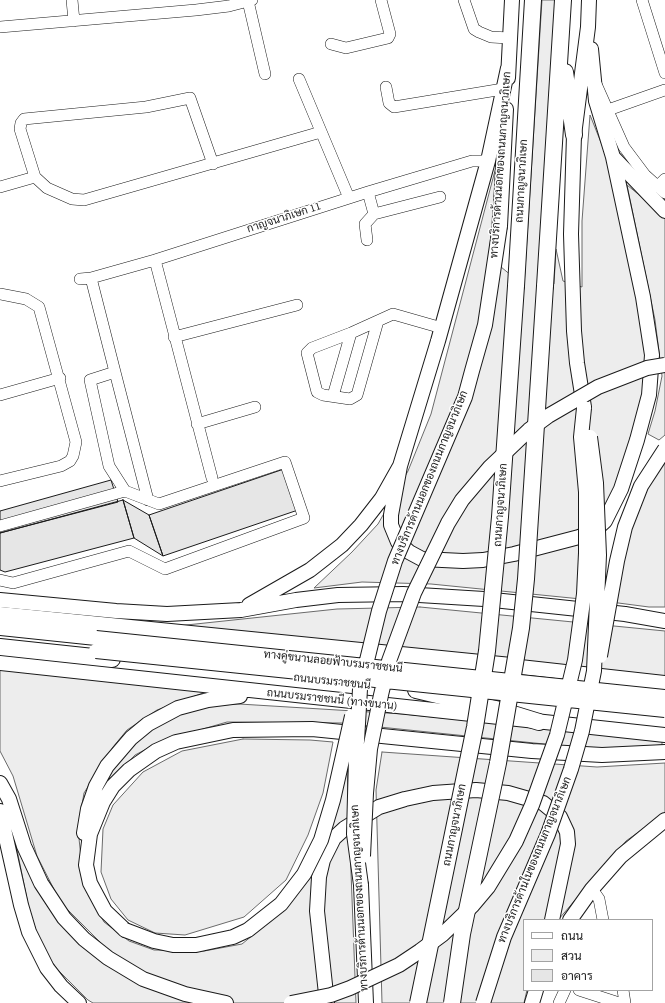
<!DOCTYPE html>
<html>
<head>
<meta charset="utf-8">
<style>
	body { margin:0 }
	#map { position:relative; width:665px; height:1003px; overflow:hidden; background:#fff; font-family:"Source Serif 4",Sarabun,serif }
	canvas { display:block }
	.legend { position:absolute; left:523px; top:919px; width:130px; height:72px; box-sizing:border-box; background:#fff; border:1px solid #a3a3a3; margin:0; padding:5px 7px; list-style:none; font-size:12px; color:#1a1a1a }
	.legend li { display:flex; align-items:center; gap:8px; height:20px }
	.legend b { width:20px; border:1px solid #a3a3a3 }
</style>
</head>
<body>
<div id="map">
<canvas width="665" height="1003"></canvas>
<ul class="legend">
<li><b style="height:5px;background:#fff"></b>ถนน</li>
<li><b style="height:11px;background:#ededed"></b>สวน</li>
<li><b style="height:11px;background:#e6e6e6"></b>อาคาร</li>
</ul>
</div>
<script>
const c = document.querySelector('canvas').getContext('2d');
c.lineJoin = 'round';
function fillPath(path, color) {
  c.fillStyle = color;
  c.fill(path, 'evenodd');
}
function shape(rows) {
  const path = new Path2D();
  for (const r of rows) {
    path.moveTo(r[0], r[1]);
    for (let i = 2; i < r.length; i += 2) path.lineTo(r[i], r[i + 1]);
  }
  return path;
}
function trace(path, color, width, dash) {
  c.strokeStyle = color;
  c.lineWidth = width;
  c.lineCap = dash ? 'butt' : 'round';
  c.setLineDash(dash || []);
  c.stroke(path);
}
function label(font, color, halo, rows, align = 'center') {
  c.font = font + ' "Source Serif 4",Sarabun,serif';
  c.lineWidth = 3;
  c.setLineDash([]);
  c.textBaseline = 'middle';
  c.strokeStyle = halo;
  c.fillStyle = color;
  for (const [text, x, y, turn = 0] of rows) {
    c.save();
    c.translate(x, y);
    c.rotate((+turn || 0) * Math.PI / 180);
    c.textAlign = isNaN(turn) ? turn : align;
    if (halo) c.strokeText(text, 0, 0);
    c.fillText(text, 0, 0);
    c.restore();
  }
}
const green = shape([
	[542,0,557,0,539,285,554,284,556,249,563,281,582,287,582,221,590,115,608,160,649,352,640,413,609,505,591,600,431,584,362,582,314,588,352,552,378,524,408,471,431,414,497,163,489,257,524,286,542,0],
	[627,185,648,202,665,213,665,435,659,440,648,434,655,411,662,376,655,320,627,185],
	[665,456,665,607,649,607,603,601,640,495,665,456],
	[420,607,665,631,665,681,158,628,337,609,420,607],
	[0,669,206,692,157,710,127,730,113,747,84,793,78,829,84,886,104,922,129,941,154,950,204,951,242,944,285,909,310,878,347,767,356,1003,93,1003,88,1000,57,969,42,948,29,909,15,840,44,900,80,945,106,965,112,954,61,903,37,856,13,776,0,751,0,669],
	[239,704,403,714,662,740,662,745,602,750,341,723,227,722,162,741,135,755,100,792,115,764,134,741,161,721,201,706,239,704],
	[243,739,310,740,333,742,323,793,308,835,286,880,244,917,185,935,155,933,128,920,111,899,101,872,103,829,113,805,143,772,182,751,243,739],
	[382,752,597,767,665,763,665,813,626,841,558,920,524,920,524,990,527,990,524,1003,382,1003,376,790,382,752]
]);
const building = shape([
	[284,469,298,510,163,556,149,515,284,469],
	[111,480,118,502,0,533,0,511,111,480],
	[123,500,134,538,5,572,0,570,0,533,123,500],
	[123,500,149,515,163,556,134,538,123,500]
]);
const minor = shape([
	[72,0,74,21],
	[464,0,474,29,479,32,491,37,509,38],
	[642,0,665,73],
	[248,1,265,74],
	[0,27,196,10,229,6,252,0],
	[331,44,346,48,388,38,390,34,381,0],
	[299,79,349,198],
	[596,84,624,147,645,175,665,193],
	[386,87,389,103,394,107,503,89],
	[608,110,665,90],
	[35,177,20,129,21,123,24,119,146,107,190,98,213,164],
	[0,187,35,177,47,188,72,199,84,200,321,132],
	[657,187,665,179],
	[374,214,440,197],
	[367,240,365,224,374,214,368,192],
	[155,260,212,478],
	[91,278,115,372],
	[80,279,91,278,155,260,368,192,472,161,488,161],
	[0,294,26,299,39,307,76,442,73,456,70,461,61,466,0,481],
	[378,321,357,395,350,399,323,395,317,392,307,353,312,348,351,333,393,314,442,328],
	[174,337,297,305],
	[0,395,60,378],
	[333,396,351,333],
	[197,424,255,407],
	[125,491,109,466,90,380,115,372,148,500],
	[0,526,125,491,159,504,285,462,304,518,165,569,129,551,13,583,0,580],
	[592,889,599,899,603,920],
	[579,990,619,1003],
	[623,990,625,1003],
	[559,1003,565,990]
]);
const major = shape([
	[591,49,596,101,613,157,665,211],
	[508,78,512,0],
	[500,226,506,109],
	[584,407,577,363,574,331,571,234,574,135,588,27,589,0],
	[400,466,391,515,391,525,398,542,409,552,422,559,463,561,483,560,514,554,579,537,594,531,605,521,621,489,637,440,649,395,652,355,643,297,613,157],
	[0,600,116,611,167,614,241,610,296,600,338,595,403,594,484,599,625,614,665,621],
	[249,605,310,570,342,545,361,525,382,498,400,466,438,341,488,161,508,68],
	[0,628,96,638],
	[0,663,665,735],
	[511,666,665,683],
	[0,783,9,799,24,846,41,883,64,918,84,939,108,958,143,979,185,994,226,1003],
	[0,811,21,905,29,932,47,968,61,986,79,1003],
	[84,833,88,809,96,786,107,766,131,738,148,724,178,708,208,700,240,696],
	[361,885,366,1003],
	[570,920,592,889,621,856,665,820],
	[125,930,105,911,90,883,86,865,90,834,103,802,113,786,129,770,156,751,176,742,233,730,312,729,532,751,602,755,665,752],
	[327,1003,317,911,319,877,323,860,334,838,345,828,379,807,405,799,433,793,476,790,508,793,543,803,560,817,567,832,568,844,552,920],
	[532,1003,536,990]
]);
const highway = shape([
	[565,72,574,135],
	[516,286,533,0],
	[545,286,563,0],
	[0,615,511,666],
	[0,647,112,659],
	[416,690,500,710,539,722]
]);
const majorBridge = shape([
	[96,638,665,697],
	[96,651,665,710],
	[600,656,617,561,625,527,641,486,665,449],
	[363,856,366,793,370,749,381,695,389,661,414,593,448,523,462,500,490,467,529,430,548,416,598,387,647,368,665,365],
	[361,885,354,834,356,758,360,689,379,611,395,561,465,397,472,371,485,325,500,226],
	[125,930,154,941,173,945,196,945,233,937,248,930,281,904,304,874,321,840,333,800,352,716],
	[291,1003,331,995,350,988,399,965,420,951,443,934,472,906,488,887,516,841,532,805,557,735,575,660,584,594,586,553,586,492,581,437,584,408],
	[483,1003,504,937,548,834,571,769,582,731,594,671,599,555,596,483,590,437]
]);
const highwayBridge = shape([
	[418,1003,475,727,487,651,500,517,516,286],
	[452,1003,462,934,498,763,521,628,526,579,545,286]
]);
const streetNames = [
	["ทางบริการด้านนอกของถนนกาญจนาภิเษก",501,165,-86],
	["ถนนกาญจนาภิเษก",522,181,-87],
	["กาญจนาภิเษก 11",284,218,-18],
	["ทางบริการด้านนอกของถนนกาญจนาภิเษก",430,478,-68],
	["ถนนกาญจนาภิเษก",501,505,-86],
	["ทางคู่ขนานลอยฟ้าบรมราชชนนี",333,662,6],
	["ถนนบรมราชชนนี",332,682,6],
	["ถนนบรมราชชนนี (ทางขนาน)",332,700,6],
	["ถนนกาญจนาภิเษก",455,825,-79],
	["ทางบริการด้านในของถนนกาญจนาภิเษก",535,860,-68],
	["ทางบริการด้านนอกของถนนกาญจนาภิเษก",360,898,-93]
];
fillPath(green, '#ededed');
trace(green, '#6a6a6a', 1);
fillPath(building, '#e6e6e6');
trace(building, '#1a1a1a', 1);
trace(minor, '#1a1a1a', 12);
trace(major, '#1a1a1a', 16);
trace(highway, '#1a1a1a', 18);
trace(minor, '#fff', 11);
trace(major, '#fff', 14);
trace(highway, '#fff', 16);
trace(majorBridge, '#1a1a1a', 16, []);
trace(highwayBridge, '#1a1a1a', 18, []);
trace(majorBridge, '#fff', 14);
trace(highwayBridge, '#fff', 16);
label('11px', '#1a1a1a', '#fff', streetNames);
</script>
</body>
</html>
